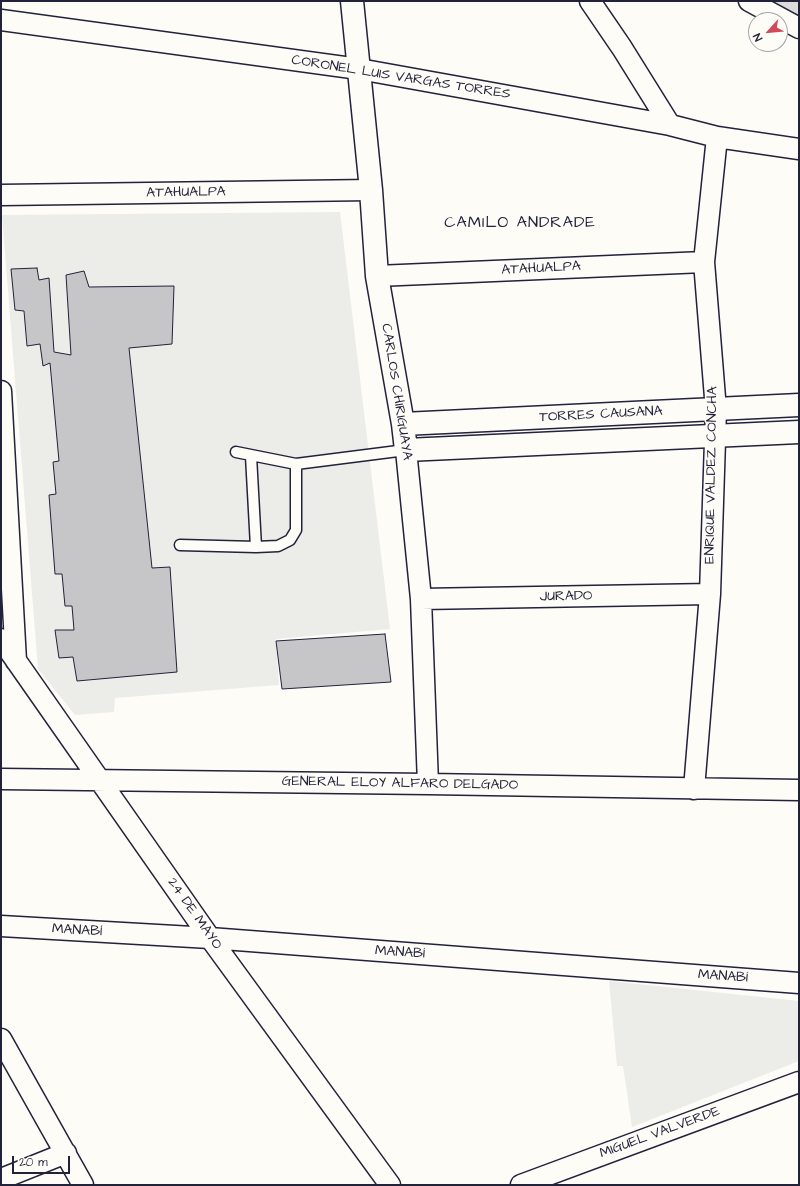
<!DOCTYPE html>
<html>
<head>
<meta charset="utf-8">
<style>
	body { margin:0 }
	#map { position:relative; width:800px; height:1186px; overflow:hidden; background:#fdfcf7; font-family:"Architects Daughter",sans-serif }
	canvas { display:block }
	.frame { position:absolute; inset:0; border:2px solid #22223b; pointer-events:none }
	.north { position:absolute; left:748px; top:12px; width:40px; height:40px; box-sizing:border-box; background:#fdfcf7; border:1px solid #a5a5ac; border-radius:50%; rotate:243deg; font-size:11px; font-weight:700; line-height:16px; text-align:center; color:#22223b }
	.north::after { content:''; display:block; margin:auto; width:14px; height:18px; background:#d1495b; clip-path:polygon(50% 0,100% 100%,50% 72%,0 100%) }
	.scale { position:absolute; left:12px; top:1156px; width:58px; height:18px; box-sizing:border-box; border:2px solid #22223b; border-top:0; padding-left:5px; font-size:12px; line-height:14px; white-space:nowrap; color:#22223b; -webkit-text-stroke:3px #fdfcf7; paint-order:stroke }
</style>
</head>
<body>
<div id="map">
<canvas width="800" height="1186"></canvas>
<div class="frame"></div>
<div class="north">N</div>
<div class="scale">20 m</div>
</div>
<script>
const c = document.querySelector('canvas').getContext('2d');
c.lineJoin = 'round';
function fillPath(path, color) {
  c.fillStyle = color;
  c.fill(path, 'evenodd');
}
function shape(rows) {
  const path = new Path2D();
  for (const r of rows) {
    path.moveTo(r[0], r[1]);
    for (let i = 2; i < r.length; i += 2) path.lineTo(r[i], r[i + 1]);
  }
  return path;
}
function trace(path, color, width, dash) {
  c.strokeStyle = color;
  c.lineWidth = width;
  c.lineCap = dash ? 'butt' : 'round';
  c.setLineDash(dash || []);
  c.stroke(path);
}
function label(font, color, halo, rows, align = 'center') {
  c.font = font + ' "Architects Daughter",sans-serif';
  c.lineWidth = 3;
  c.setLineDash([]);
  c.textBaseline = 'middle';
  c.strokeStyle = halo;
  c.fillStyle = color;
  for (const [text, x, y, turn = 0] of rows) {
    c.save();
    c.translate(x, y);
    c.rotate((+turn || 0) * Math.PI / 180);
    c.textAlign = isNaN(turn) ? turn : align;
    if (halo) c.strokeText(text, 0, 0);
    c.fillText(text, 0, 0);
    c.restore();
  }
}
const built = shape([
	[340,212,390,629,276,639,279,685,115,698,114,712,75,715,38,669,2,215],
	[609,981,799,1001,799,1061,632,1127,623,1066,617,1066]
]);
const green = shape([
	[765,1,799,1,799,20]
]);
const building = shape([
	[37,268,39,280,49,278,54,352,71,355,66,275,84,271,89,287,174,286,172,344,129,348,152,568,170,567,177,672,77,681,73,657,59,658,55,630,74,630,72,606,65,606,62,574,55,574,49,495,56,494,53,462,59,461,50,363,43,366,40,344,27,346,24,311,15,310,11,269,37,268],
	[385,634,391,682,282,689,276,641,385,634]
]);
const service = shape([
	[236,452,296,464,406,450],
	[251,456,256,547],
	[180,545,256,547,278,546,290,540,296,530,296,464]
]);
const minor = shape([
	[590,1,622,48,670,125],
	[749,1,799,28],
	[1,20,359,69,670,125,717,137,799,149],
	[1,195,371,190],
	[377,276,704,262],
	[1,391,16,661],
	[406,450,421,599,428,784],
	[421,599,710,594],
	[1,639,210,938,390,1185],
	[1,779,428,784,799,790],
	[694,789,710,594,716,410,704,262,717,137],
	[1,926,210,938,799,983],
	[1,1039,83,1185],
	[1,1179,66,1153],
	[521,1185,799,1082]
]);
const secondary = shape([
	[352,1,371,190,377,276,403,424,406,450,799,432],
	[403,424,799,405]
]);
const streetNames = [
	["CORONEL LUIS VARGAS TORRES",401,78,9],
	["ATAHUALPA",186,193,-1],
	["ATAHUALPA",541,269,-3],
	["CARLOS CHIRIGUAYA",396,392,81],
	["TORRES CAUSANA",601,415,-3],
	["ENRIQUE VALDEZ CONCHA",712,475,-89],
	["JURADO",566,597,-1],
	["GENERAL ELOY ALFARO DELGADO",400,784,1],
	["24 DE MAYO",194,914,55],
	["MANABÍ",77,931,3],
	["MANABÍ",400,953,4],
	["MANABÍ",723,977,4],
	["MIGUEL VALVERDE",660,1133,-20]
];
const quarterNames = [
	["CAMILO ANDRADE",520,224]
];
fillPath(built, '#ecece9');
fillPath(green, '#dddcdb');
fillPath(building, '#c6c6c8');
trace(building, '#22223b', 1);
trace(service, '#22223b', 13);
trace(minor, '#22223b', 23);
trace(secondary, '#22223b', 25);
trace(service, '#fdfcf7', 10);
trace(minor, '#fdfcf7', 20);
trace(secondary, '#fdfcf7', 22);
label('14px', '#22223b', '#fdfcf7', streetNames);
c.letterSpacing = '1px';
label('16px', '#22223b', '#fdfcf7', quarterNames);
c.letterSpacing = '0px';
</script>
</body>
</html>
